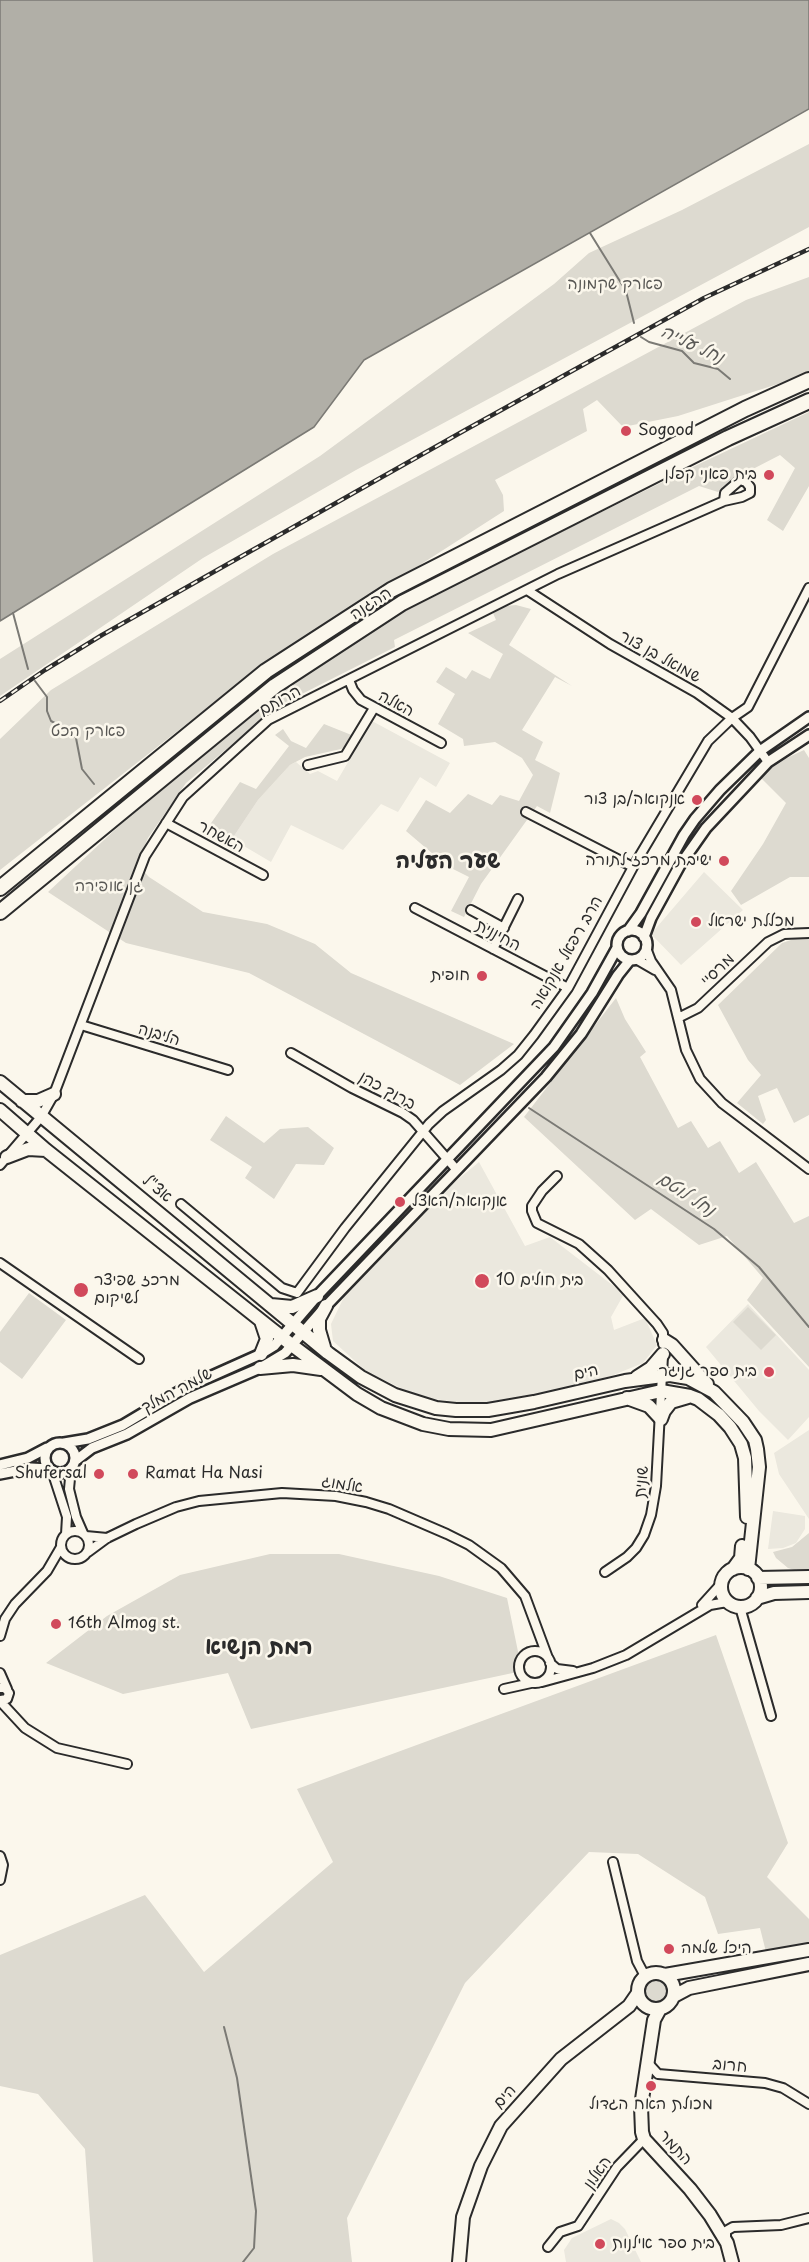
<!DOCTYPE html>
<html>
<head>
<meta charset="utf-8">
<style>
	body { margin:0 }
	canvas { display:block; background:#fbf7ec }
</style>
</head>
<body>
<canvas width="809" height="2262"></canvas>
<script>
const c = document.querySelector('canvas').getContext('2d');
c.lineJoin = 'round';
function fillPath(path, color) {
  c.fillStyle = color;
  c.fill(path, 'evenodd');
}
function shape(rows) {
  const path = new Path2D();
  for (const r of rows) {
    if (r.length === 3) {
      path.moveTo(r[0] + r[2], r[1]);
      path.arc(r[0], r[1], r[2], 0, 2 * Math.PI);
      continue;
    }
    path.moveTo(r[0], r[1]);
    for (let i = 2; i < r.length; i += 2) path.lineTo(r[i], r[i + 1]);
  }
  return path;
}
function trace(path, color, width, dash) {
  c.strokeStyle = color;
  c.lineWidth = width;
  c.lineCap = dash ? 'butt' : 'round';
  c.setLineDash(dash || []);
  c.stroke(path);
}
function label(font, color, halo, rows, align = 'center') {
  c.font = font + ' "Playpen Sans","Playpen Sans Hebrew",sans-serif';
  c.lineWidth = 5;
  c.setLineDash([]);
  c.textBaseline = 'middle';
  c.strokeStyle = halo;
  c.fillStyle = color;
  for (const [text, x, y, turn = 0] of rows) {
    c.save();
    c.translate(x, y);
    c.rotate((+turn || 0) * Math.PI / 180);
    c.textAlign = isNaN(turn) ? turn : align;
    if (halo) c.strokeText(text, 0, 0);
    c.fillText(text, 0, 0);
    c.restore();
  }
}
const built = shape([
	[372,721,450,763,436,787,420,777,398,812,381,804,343,850,291,825,271,862,232,839,258,800,290,765,296,762,310,774,318,771,337,781],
	[704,872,743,910,681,965,651,934],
	[479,1162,525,1246,550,1237,624,1294,611,1317,614,1330,645,1318,657,1345,643,1363,611,1376,559,1389,479,1405,420,1397,367,1372,333,1341,331,1324,345,1295,449,1187],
	[748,1304,809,1370,809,1417,788,1440,759,1411,706,1347],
	[809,1430,809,1519,779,1474,774,1453],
	[773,1511,805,1516,805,1529,796,1543,783,1548,768,1549],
	[611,2219,619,2223,625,2229,641,2262,566,2262,564,2250,572,2238]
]);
const green = shape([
	[809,144,809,227,356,470,203,558,0,696,0,659,320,456,554,284,589,253,682,210],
	[809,277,809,374,678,416,623,427,597,400,583,409,587,431,495,480,503,495,504,511,253,672,0,870,0,739,51,690,273,554,746,300],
	[809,412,809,486,783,531,767,520,795,468,780,455,751,470,718,492,699,486,394,640,395,647,278,706,186,783,148,838,137,864,149,877,203,912,267,924,315,944,351,973,514,1044,460,1085,249,973,126,943,48,892,162,786,264,705,342,649,373,629,427,598,699,464],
	[516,605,531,609,509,645,572,686,555,677,522,730,543,742,535,760,560,773,550,813,537,806,481,884,464,917,451,911,469,877,447,866,406,831,426,800,450,813,468,794,492,805,500,795,519,801,533,775,522,758,495,742,464,746,463,739,438,724,455,694,436,682,446,667,466,679,472,670,490,679,503,654,468,633,496,620,493,613,506,606],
	[324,724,354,736,349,744,341,749,305,757,290,765,258,800,232,839,209,826,240,782,256,789,289,746,275,735,283,729,291,741,306,748],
	[804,750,809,758,809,877,790,877,741,905,731,891,763,844,786,803,760,777,774,764],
	[797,938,809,939,809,1115,794,1123,777,1088,758,1096,766,1120,763,1124,737,1103,761,1075,748,1060,718,1005,782,943],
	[616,998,625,1019,646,1052,640,1057,678,1128,691,1121,708,1148,720,1141,739,1173,756,1162,794,1223,809,1216,809,1367,747,1300,763,1278,727,1236,699,1245,651,1209,635,1220,524,1117],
	[226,1116,264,1143,280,1129,308,1127,334,1148,324,1165,296,1164,274,1199,245,1178,252,1167,210,1140],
	[29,1293,66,1320,22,1379,0,1362,0,1332],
	[748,1307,776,1335,761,1350,733,1322],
	[809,1533,809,1571,801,1572,788,1568,776,1558,773,1552,792,1547],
	[270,1554,339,1554,439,1576,507,1598,522,1671,251,1729,228,1673,123,1694,46,1663,107,1616,180,1575],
	[716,1635,788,1843,767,1877,809,1919,809,1944,766,1952,760,1928,718,1934,705,1897,638,1854,589,1852,465,1983,347,2218,352,2262,93,2262,85,2149,38,2094,0,2086,0,1955,145,1895,204,1972,333,1862,297,1789],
	[657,1991,13]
]);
const water = shape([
	[0,0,809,0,809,109,364,360,314,427,0,621,0,0]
]);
const stream = shape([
	[590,233,626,291,634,323],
	[641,337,649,342,682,351,694,363,718,369,730,379],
	[13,613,28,669],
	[35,681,47,697,47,711,51,721,72,732,76,738,82,769,94,784],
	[529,1108,714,1229,759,1267,809,1327],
	[224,2027,237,2078,256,2211,254,2248,243,2262]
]);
const minor = shape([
	[527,590,610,644,697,693,732,718,750,737,768,762],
	[349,680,353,690,361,700,441,743],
	[308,765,345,756,374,708],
	[526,812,633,867],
	[166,823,263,875],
	[415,908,568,988],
	[471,910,504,928],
	[646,948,651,961,671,990,686,1050,700,1079,722,1103,809,1169],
	[493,949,518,899],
	[636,959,655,970],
	[678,1018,698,1008,768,942,784,934,809,933],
	[81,1025,228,1070],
	[291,1053,352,1088,403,1113,413,1120,456,1169],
	[0,1165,41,1117,54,1094,145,856,183,797,268,720,558,574,724,501,742,497,750,493,750,487,746,482,740,480,725,493,724,501],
	[557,1176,542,1191,532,1206,532,1211,537,1223,579,1244,608,1270,657,1324,663,1333,663,1344],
	[181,1204,282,1288,297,1293,345,1228,429,1124,443,1111,501,1070,518,1055,534,1035,568,988,633,867,708,741,732,718,748,707,809,588],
	[0,1263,139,1359],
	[71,1468,69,1489,76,1517,83,1533],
	[52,1471,67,1517,66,1534],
	[75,1545,14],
	[86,1536,107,1538],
	[88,1552,107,1538,136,1524,176,1507,199,1501,282,1493,336,1496,366,1502,389,1509,447,1534,469,1545,501,1568,525,1596,548,1658],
	[605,1572,627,1557,636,1548,644,1535,651,1515,656,1486,663,1356],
	[702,1605,721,1584],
	[740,1607,771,1716],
	[0,1636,5,1619,15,1604,47,1571,61,1547],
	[535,1667,16],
	[550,1663,557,1669,573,1671],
	[0,1673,7,1689],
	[542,1682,593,1668,626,1655,710,1605,727,1602],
	[0,1688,5,1688,9,1693,7,1699,0,1700],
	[504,1689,531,1683],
	[0,1701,25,1728,57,1748,127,1764],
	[0,1856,3,1865,0,1880],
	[613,1862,637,1961,645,1976],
	[648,2063,658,2074,765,2083,783,2088,809,2104],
	[726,2238,726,2231,733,2227,781,2225,809,2218],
	[548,2247,560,2232,578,2226,617,2167,644,2139]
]);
const tertiary = shape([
	[632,945,15],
	[628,931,641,913,684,835,695,819,720,790,760,751,809,717],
	[644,937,651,918,680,865,706,828,768,762,809,735],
	[60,1458,15],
	[64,1443,88,1439,123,1425,185,1388,261,1354,274,1346,317,1296,554,1047,592,993,617,948],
	[75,1461,92,1448,127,1434,190,1398,260,1368,285,1353,326,1306,546,1077,581,1034,618,975,630,960],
	[0,1465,28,1458,47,1448],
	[0,1474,31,1468,49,1469]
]);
const primary = shape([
	[0,1082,328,1353,361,1377,395,1395,436,1408,456,1410,488,1410,534,1402,625,1381,670,1375,688,1378,714,1392,743,1422,755,1440,757,1449,759,1467,748,1569],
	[22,1101,38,1101,54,1094],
	[0,1110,46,1150,293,1346,357,1394,381,1408,423,1424,449,1429,491,1430,661,1391,690,1396,698,1399,719,1415,730,1427,741,1444,745,1458,747,1517],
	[7,1157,28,1149,46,1150],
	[271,1305,292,1307,317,1296],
	[664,1340,672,1345,707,1384],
	[324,1347,319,1330,319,1319,326,1306],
	[261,1354,267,1339,261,1321],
	[260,1368,293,1365,321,1369],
	[637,1377,651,1368,663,1354],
	[627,1398,649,1406,661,1419],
	[661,1419,664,1411,671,1402,688,1397],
	[741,1587,20],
	[733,1569,741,1558,742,1546],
	[758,1578,809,1577],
	[757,1598,774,1593,809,1592],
	[656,1991,18],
	[665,1975,809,1950],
	[674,1996,689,1988,809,1964],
	[660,2009,654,2020,641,2106,642,2132,644,2139,690,2189,710,2215,727,2243,732,2262],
	[459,2262,463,2217,481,2166,501,2126,561,2059,629,2006,638,1993]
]);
const trunk = shape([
	[0,888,266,671,391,590,745,409,809,380],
	[0,912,275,686,402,603,728,438,809,401]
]);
const rail = shape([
	[0,701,45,670,102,635,467,429,704,298,809,249]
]);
const markers = [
	[626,431,6,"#d1495b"],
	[769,475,6,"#d1495b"],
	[697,800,6,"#d1495b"],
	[724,861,6,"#d1495b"],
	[696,922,6,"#d1495b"],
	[482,976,6,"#d1495b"],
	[400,1202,6,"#d1495b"],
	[482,1281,8,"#d1495b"],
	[81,1290,8,"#d1495b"],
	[769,1372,6,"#d1495b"],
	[99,1474,6,"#d1495b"],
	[133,1474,6,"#d1495b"],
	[56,1624,6,"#d1495b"],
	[669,1949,6,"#d1495b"],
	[651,2086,6,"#d1495b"],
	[600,2244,6,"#d1495b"]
];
const parkNames = [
	["פארק שקמונה",615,285],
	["פארק הכט",88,732],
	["גן אופירה",109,887]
];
const poiNames = [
	["Sogood",638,431],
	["בית פאני קפלן",757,475,"right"],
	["אנקואה/בן צור",685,800,"right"],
	["ישיבת מרכז לתורה",712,861,"right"],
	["מכללת ישראל",708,922],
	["חופית",470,976,"right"],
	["אנקואה/האצל",412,1202],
	["מרכז שפיצר",94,1281],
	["לשיקום",94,1299],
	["בית חולים 10",496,1281],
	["בית ספר גניגר",757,1372,"right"],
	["Shufersal",87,1474,"right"],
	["Ramat Ha Nasi",145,1474],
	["16th Almog st.",68,1624],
	["היכל שלמה",681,1949],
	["מכולת האח הגדול",651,2105,"center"],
	["בית ספר אילנות",612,2244]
];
const streetNames = [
	["ההגנה",371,604,-33],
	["שמואל בן צור",660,657,29],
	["הרותם",280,701,-29],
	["האלה",396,704,28],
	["האשחר",221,837,28],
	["החיננית",498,936,28],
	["הרב רפאל אנקואה",567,953,-60],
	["מרסיי",718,970,-44],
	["הליבנה",159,1035,17],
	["ברוך כהן",387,1091,29],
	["אצ\"ל",157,1189,39],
	["הים",586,1373,-13],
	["שלמה המלך",177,1391,-28],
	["שונית",642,1482,-84],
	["אלמוג",342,1485,9],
	["חרוב",730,2066,5],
	["הים",505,2097,-48],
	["התמר",675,2148,47],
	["האלון",598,2173,-55]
];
const waterNames = [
	["נחל עלייה",692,345,25],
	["נחל לוטם",686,1195,33]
];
const districtNames = [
	["שער העליה",448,862],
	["רמת הנשיא",259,1648]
];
fillPath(built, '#ebe8de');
fillPath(green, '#dddad0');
fillPath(water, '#b1afa7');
trace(water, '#7b7a75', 1.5);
trace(stream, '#7b7a75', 2);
trace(minor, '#2b2b2b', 12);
trace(tertiary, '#2b2b2b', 14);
trace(primary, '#2b2b2b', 16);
trace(trunk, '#2b2b2b', 18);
trace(minor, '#fbf7ec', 8);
trace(tertiary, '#fbf7ec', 9);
trace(primary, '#fbf7ec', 12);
trace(trunk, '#fbf7ec', 14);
trace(rail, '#2b2b2b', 4.5);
trace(rail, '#fbf7ec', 2, [7]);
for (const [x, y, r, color] of markers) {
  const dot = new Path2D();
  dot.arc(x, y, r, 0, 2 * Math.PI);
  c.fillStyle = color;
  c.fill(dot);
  trace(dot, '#fbf7ec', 2);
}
label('16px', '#585754', '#fbf7ec', parkNames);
label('16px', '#2b2b2b', '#fbf7ec', poiNames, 'left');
label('16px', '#2b2b2b', '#fbf7ec', streetNames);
label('italic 18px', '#5a5956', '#fbf7ec', waterNames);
label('bold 22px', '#2b2b2b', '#fbf7ec', districtNames);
</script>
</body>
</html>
